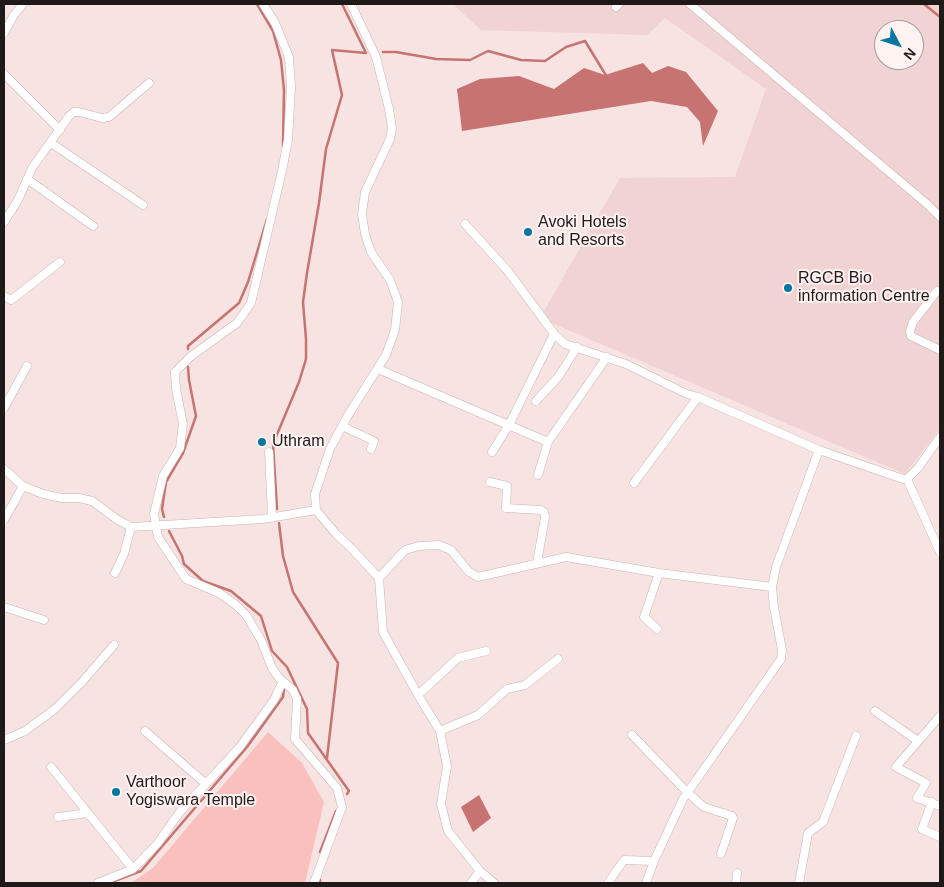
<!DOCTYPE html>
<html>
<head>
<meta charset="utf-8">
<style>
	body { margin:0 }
	#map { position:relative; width:944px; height:887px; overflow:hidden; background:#f7e3e2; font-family:Arial,sans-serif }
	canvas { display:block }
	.frame { position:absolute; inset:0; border:5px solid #1f1918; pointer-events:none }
	.north { position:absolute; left:874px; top:20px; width:50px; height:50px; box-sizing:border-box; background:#fff3f2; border:1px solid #a59c9b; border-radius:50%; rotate:130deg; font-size:14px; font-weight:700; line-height:20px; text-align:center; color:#1f1918 }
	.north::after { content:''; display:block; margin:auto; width:18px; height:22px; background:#0577a1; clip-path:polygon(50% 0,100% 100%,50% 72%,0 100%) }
</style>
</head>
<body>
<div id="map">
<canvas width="944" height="887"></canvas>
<div class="frame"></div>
<div class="north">N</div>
</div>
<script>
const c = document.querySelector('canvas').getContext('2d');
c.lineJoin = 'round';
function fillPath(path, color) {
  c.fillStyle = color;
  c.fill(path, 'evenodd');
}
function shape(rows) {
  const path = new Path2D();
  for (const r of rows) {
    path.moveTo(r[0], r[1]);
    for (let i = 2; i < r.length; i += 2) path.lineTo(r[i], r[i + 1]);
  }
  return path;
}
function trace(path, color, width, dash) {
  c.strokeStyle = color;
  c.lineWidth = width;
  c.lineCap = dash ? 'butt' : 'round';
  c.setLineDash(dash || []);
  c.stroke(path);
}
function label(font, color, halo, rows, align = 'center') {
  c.font = font + ' Arial,sans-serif';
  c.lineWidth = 4;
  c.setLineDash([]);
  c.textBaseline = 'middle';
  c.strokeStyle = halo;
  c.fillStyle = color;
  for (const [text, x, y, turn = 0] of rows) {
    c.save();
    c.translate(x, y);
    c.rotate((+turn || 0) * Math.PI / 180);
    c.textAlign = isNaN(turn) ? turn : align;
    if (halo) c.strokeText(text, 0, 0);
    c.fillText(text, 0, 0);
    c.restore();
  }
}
const built = shape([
	[453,4,940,4,940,429,905,474,540,318,620,178,735,177,766,89,665,18,647,35,481,30],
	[884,30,914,30,914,60,884,60]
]);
const green = shape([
	[268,732,302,763,324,802,305,883,131,883,153,868]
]);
const water = shape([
	[643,63,652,73,668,66,686,72,718,111,703,146,700,122,687,107,651,101,462,131,457,89,480,79,519,76,554,89,584,68,605,75],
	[479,795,491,818,473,832,461,807]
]);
const stream = shape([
	[257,4,273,31,281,60,284,90,283,146],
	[924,4,940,17],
	[383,52,396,52,436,59,470,60,488,51,521,60,545,61,566,47,585,41,607,77],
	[188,349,188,346,239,303,248,282,267,219],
	[277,509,273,444,299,382,306,359,306,339,303,302,307,273,319,203,326,149,342,95,332,50,366,53,342,4],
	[164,517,162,509,166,482,183,453,196,416,189,380,188,367],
	[279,523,283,556,293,592,338,663,327,758],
	[169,531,182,556,184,564,203,581,231,591,261,616,272,651,287,667,307,709,308,733,349,791,347,794],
	[320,852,336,811],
	[320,880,320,883],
	[109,883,141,871,247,747,283,697,284,689]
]);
const minor = shape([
	[263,4,275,23,289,57,291,86,288,140,282,171,251,303,237,323,190,357,175,372,176,389,183,424,180,448,163,476,154,514,158,537,186,579,219,593,236,605,246,615,261,640,272,668,279,678,293,690,297,699,295,739,337,788,342,807,314,883],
	[351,4,376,57,389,109,392,128,390,139,365,192,362,214,365,234,371,252,390,280,398,302,395,330,386,355,347,417,330,449,315,494,316,510,336,534,350,547,379,578,383,632,418,695,440,731,447,766,441,804,448,831,480,871,494,883],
	[690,4,927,204,940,217],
	[616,7,619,4],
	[4,33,14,15,23,4],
	[4,74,60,130],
	[51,143,143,205],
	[27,179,93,226],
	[4,222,18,200,32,168,69,116,74,112,79,112,102,118,109,117,149,83],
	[465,224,507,270,555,335,565,344,626,364,687,394,698,397,819,450,903,479,907,479,918,468,940,437],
	[937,291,913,322,910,331,911,336,940,350],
	[4,296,11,300,60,262],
	[378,369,548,442],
	[536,401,559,376,577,347],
	[4,408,27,366],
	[342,426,374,441,371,449],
	[269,452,272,517],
	[492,452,509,425,554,334],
	[4,469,23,486,43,494,62,498,79,498,92,501,118,520,131,527,263,519,316,510],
	[538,475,548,442,607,357],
	[907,479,940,552],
	[490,482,507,486,506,508,541,510,544,512,545,517,537,563],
	[634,483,698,397],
	[4,520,23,486],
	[115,573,124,554,131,527],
	[379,578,405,550,419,546,439,545,451,550,469,572,478,577,566,557,659,573,772,587],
	[4,607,44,620],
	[657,629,644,617,659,573],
	[418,695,458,658,486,651],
	[875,711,918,741],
	[940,716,896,767,926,783,917,798,940,806],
	[145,731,206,784],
	[440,731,478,715,507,689,525,685,558,659],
	[632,735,688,793,704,807,732,816,733,818,721,854],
	[4,740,25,731,55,709,82,682,114,645],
	[51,767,133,869],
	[932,802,922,829,940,837],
	[58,817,88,813],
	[98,883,133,869,158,843,179,813,239,748,274,700,283,681],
	[471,883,480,871],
	[608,883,624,860,654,861],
	[646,883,654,861,683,799,781,659,782,650,774,607,772,587,776,567,819,450],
	[736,883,737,873],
	[799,883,808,833,823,822,856,736]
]);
const markers = [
	[528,232,5,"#0577a1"],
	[788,288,5,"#0577a1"],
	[262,442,5,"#0577a1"],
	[116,792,5,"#0577a1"]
];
const poiNames = [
	["Avoki Hotels",538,223],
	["and Resorts",538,241],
	["RGCB Bio",798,279],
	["information Centre",798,297],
	["Uthram",272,442],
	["Varthoor",126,783],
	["Yogiswara Temple",126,801]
];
fillPath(built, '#f0d3d2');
fillPath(green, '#f9c0bd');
fillPath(water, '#c67371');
trace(stream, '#c67371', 2.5);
trace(minor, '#c6b4b3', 9);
trace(minor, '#fff', 8);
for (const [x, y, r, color] of markers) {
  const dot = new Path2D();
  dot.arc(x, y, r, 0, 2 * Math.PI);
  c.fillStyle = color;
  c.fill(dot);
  trace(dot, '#fff3f2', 2);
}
label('16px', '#1f1918', '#fff3f2', poiNames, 'left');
</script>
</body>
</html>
